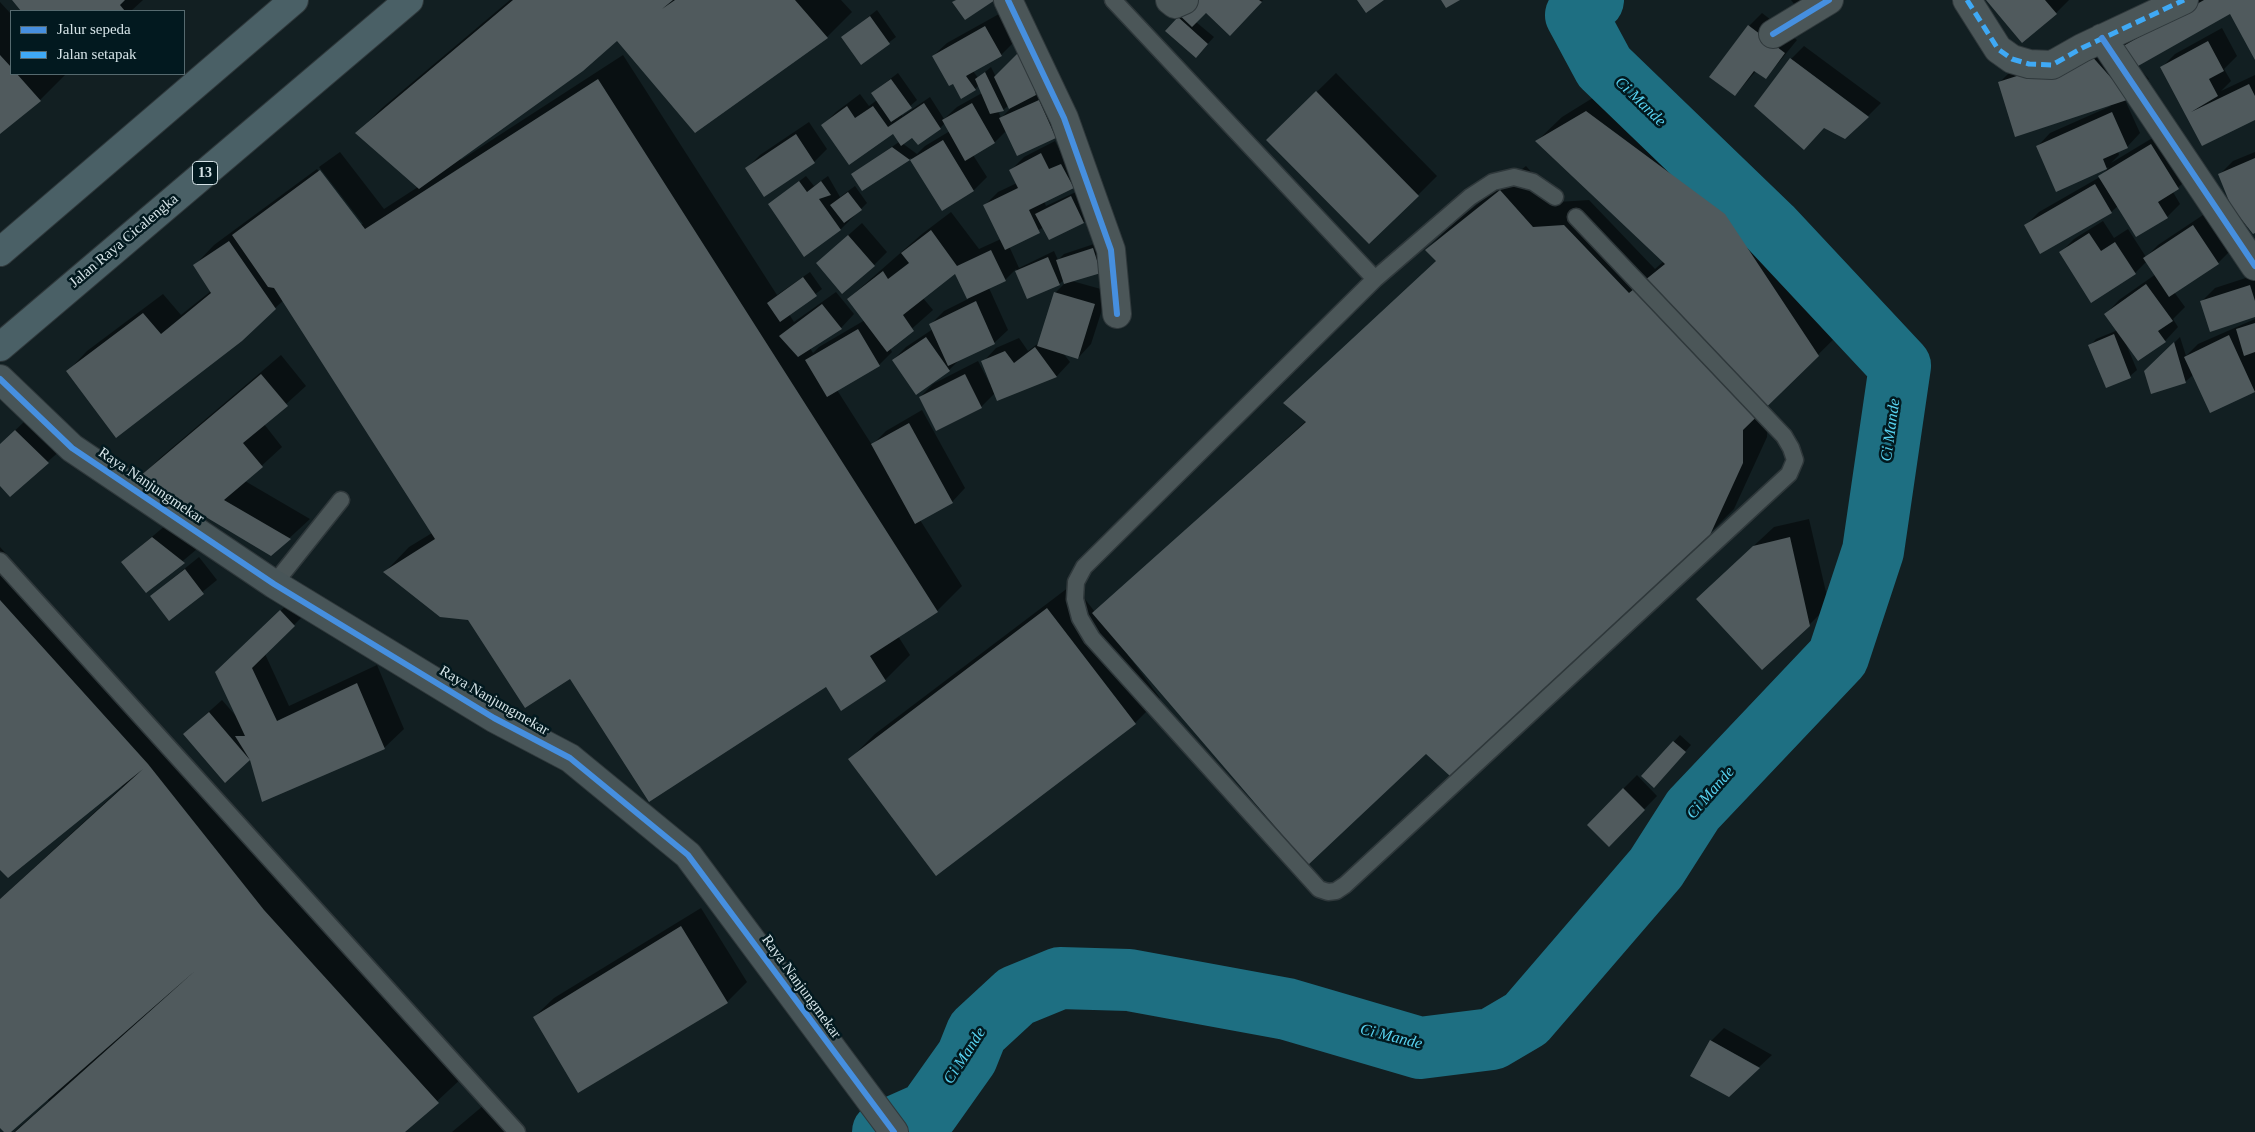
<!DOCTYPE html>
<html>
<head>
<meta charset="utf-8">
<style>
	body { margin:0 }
	#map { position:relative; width:2255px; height:1132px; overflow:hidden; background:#121f22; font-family:"Times New Roman",serif }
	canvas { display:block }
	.legend { position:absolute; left:10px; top:10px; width:175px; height:65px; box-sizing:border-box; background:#02191f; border:1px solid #566a6f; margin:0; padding:6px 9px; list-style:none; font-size:15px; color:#d5e3e7 }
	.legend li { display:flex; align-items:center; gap:10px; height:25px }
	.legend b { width:25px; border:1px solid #566a6f }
</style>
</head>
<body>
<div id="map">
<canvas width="2255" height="1132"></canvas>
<ul class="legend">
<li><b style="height:6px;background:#468fdf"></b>Jalur sepeda</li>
<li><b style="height:6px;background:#3fa9f5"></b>Jalan setapak</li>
</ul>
</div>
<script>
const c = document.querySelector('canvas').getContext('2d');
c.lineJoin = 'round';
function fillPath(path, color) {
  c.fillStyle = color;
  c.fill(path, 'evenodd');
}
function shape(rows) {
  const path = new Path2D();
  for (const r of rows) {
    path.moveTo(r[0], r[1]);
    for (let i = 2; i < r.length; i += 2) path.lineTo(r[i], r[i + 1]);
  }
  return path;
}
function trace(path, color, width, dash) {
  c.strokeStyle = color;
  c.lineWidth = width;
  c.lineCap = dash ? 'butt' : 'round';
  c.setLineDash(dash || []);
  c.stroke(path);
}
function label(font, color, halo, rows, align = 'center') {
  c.font = font + ' "Times New Roman",serif';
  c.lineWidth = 5;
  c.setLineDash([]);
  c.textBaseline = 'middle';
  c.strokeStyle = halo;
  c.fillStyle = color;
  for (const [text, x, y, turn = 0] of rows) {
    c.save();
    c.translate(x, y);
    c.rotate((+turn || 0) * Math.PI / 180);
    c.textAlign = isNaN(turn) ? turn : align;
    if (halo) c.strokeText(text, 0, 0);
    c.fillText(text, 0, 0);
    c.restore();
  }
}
const shadow = shape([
	[14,0,143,0,131,11,23,11],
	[510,0,841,0,852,12,827,37,617,39,459,158,461,160,623,55,777,295,810,272,822,289,789,314,794,322,836,292,854,314,841,328,810,348,813,353,819,347,865,320,848,299,922,234,951,212,979,249,1001,239,985,205,998,192,1017,183,1011,170,1024,157,1055,141,1063,157,1075,151,1086,174,1073,187,1044,201,1046,206,1078,191,1090,216,1084,222,1044,227,1009,246,1019,268,1054,251,1058,260,1064,254,1100,242,1107,265,1072,281,1108,291,1091,344,1078,358,1063,353,1070,362,1057,376,998,400,995,393,981,407,920,397,933,384,978,361,990,384,991,384,983,362,996,348,1019,338,1028,351,1040,342,1055,293,1065,283,1064,280,1059,284,1028,298,1016,269,1005,280,989,288,1008,330,994,343,960,359,949,370,916,393,893,360,906,347,933,329,931,324,944,311,968,299,957,275,960,269,923,298,933,310,890,348,892,352,879,365,837,390,872,445,886,431,922,410,965,488,952,502,920,520,962,586,937,611,898,636,910,655,885,680,827,685,570,677,385,572,409,547,432,533,284,300,275,308,68,371,87,351,163,294,181,315,211,291,195,265,214,245,317,169,360,224,363,224,319,167,340,152,384,209,418,187,357,133,382,108],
	[1185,0,1263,0,1230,34,1206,11,1196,22,1214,37,1202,50,1167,31,1181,15],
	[1791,0,1810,0,1798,9],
	[1988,0,2069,0,2056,13],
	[2191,0,2255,0,2255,57,2230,13,2137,66,2149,79,2130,98,2125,100,2140,133,2127,147,2118,151,2119,155,2111,163,2164,131,2192,175,2173,192,2180,204,2167,217,2118,206,2111,212,2025,226,2039,212,2100,177,2109,167,2056,190,2037,147,2050,133,2111,106,2000,82,2019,63,2121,47,2139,29],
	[0,2,11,14,11,74,65,75,40,100,0,133],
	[877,10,896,37,861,64,843,37],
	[1762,13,1797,40,1766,78,1756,71,1735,95,1749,26],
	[999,14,1014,42,1001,55,973,71,978,78,991,67,996,77,1048,81,1032,96,1052,87,1069,124,1056,137,1017,154,1006,131,995,142,973,155,987,177,974,190,942,210,911,158,862,189,852,174,899,142,893,132,823,125,836,112,860,94,869,106,877,100,872,93,898,73,917,100,901,114,902,116,930,97,944,119,957,107,982,93,979,85,975,89,954,82,933,56,947,43],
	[1009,105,1010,109,1001,118,998,111,1003,110],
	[945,123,950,131,925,146,917,154,902,143,913,136,940,128],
	[2222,28,2237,56,2224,69,2231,81,2221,91,2255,75,2255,119,2203,145,2162,67,2175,54],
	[1804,46,1881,103,1868,116,1791,59],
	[1336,73,1437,176,1418,195,1268,140],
	[1612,86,1750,189,1843,330,1768,404,1767,437,1734,509,1709,534,1426,753,1129,654,1128,655,1160,698,1135,723,850,759,875,734,1073,584,1095,612,1306,421,1437,260,1426,250,1451,225,1526,166,1558,202,1589,200,1655,269,1664,261,1537,141,1562,117],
	[809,122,827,149,814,162,747,168,760,155],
	[2255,152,2255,231,2219,175,2233,161],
	[806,176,814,186,828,176,840,197,855,186,867,203,841,229,804,255,770,204],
	[2206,213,2231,250,2218,263,2174,292,2185,307,2173,319,2178,327,2165,341,2138,359,2126,344,2137,370,2130,376,2090,346,2096,339,2118,330,2106,314,2119,300,2156,274,2147,261,2135,273,2061,252,2074,239,2103,221,2114,238,2128,229,2146,257,2158,245],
	[862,223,887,252,874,265,817,263],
	[2255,275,2255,316,2202,301,2215,288],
	[2255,319,2255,391,2210,411,2193,375,2185,382,2145,372,2180,337,2186,356,2198,344],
	[281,355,306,386,264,424,282,447,245,481,310,519,271,555,141,477,160,458],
	[29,417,62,449,10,495,0,484,0,445],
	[1809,519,1829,605,1809,625,1717,580,1774,527],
	[166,525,197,549,147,591,122,562],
	[0,547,173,739,289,885,463,1077,404,1132,14,1132,49,1101,47,1099,9,1132,6,1132,0,1126,0,899,122,787,121,786,0,868],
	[199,557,217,580,169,619,151,596],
	[294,598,307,612,265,654,289,706,377,665,404,729,384,748,251,758,225,781,184,734,222,700,235,715,230,659],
	[1680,735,1691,745,1660,780,1643,776],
	[1637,775,1657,796,1622,832,1623,789],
	[701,908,747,982,727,1002,534,1017,554,998],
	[1724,1028,1772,1055,1759,1067,1711,1041],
	[484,1105,508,1132,452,1132]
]);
const river = shape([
	[883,1132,928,1112,967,1057,977,1032,1016,996,1060,978,1129,980,1287,1009,1420,1048,1492,1039,1526,1019,1656,868,1693,810,1838,657,1873,551,1900,366,1771,228,1604,67,1576,15,1593,0]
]);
const building = shape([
	[12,0,125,0,120,5,125,11,21,11],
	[513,0,673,0,662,9,675,0,795,0,828,38,695,133,617,41,583,71,419,189,355,133],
	[956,0,995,0,965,20,952,2],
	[1185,0,1259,0,1262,2,1230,36,1206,13,1192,27,1174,10],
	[1357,0,1384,0,1366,13],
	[1441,0,1460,0,1446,8],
	[1986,0,2045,0,2057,14,2022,43],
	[2204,0,2255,0,2255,60,2230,14,2131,70,2118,49],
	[870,16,890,44,861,65,841,37],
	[1178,17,1208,44,1196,58,1165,31],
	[1748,25,1785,53,1766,79,1754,71,1735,96,1709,77],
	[985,26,1002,56,966,76,976,90,961,99,953,84,949,86,932,56],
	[2208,41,2224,71,2209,79,2218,96,2191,112,2249,84,2255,96,2255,120,2202,146,2160,67],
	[1024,47,1036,95,1009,109,994,77],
	[2089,53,2130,99,2015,137,1998,82],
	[0,55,11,67,11,74,17,74,41,101,0,134],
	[1790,58,1869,117,1845,139,1824,128,1804,150,1754,106],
	[985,72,1004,111,990,114,975,79],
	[598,79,938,612,870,656,886,681,841,711,826,687,649,802,570,679,525,708,468,620,440,617,383,572,435,539,274,288,268,287,232,235,320,170,365,229],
	[891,79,912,108,891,122,871,93],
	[1316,91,1419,196,1369,244,1266,140],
	[1039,100,1056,138,1017,156,999,118],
	[924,103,941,129,918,145,912,138,901,146,893,134,849,165,821,125,847,106,855,118,873,106,888,127],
	[972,103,995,143,965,161,942,120],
	[1586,111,1725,214,1819,356,1743,430,1743,463,1710,535,1450,776,1426,754,1308,865,1092,613,1306,422,1283,403,1436,261,1425,250,1500,190,1533,227,1564,225,1629,293,1665,264,1535,141],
	[2112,112,2128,148,2103,159,2107,169,2056,192,2036,146],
	[796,134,815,163,764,197,745,168],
	[943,140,974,191,942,211,910,160],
	[2151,144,2179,189,2158,202,2168,218,2136,237,2098,176],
	[892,147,910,160,862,191,851,174],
	[1041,153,1049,169,1061,164,1074,188,1029,210,1040,233,1005,250,983,205,1018,188,1009,170],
	[2255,158,2255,233,2253,234,2231,206,2218,174],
	[799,181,807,192,821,181,831,195,819,199,841,230,804,257,768,204],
	[2095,184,2112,213,2040,254,2024,225],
	[848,192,862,210,844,223,830,205],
	[1071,196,1084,223,1049,240,1035,214],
	[2193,225,2219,264,2169,297,2143,258],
	[931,230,957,266,991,250,1006,281,967,299,955,274,903,315,914,331,887,352,847,299,883,271,888,279,909,263,901,253],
	[2089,233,2101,251,2115,242,2136,274,2091,303,2059,252],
	[848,235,875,266,842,294,816,263],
	[229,241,276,309,242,341,116,438,66,371,143,313,161,334,211,293,193,265],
	[1093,248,1101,273,1064,284,1056,260],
	[1048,257,1060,285,1027,299,1015,271],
	[803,277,817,296,780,322,767,303],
	[2146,284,2173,321,2158,331,2166,342,2138,361,2104,314],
	[2250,285,2255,301,2255,317,2210,332,2200,301],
	[1054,292,1095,304,1078,359,1037,346],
	[976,301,995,344,948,366,929,324],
	[822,304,842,329,798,357,779,336],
	[2255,323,2255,352,2244,356,2236,329],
	[858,329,880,366,827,397,805,360],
	[2114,334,2131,378,2106,388,2088,345],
	[2229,335,2255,392,2210,413,2184,357],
	[926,337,950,371,916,395,892,360],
	[2174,342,2186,383,2151,394,2144,371],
	[1035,347,1057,377,997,401,981,361,1005,351,1014,363],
	[261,374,288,406,243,443,263,467,224,500,291,539,271,556,139,477],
	[965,374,982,408,936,431,919,397],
	[909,423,953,503,915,524,871,444],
	[15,430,49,463,10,497,0,486,0,444],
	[152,537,185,563,146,593,121,562],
	[1790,537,1810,626,1762,670,1696,599,1753,546],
	[185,569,204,594,169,621,150,596],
	[0,600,148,764,264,910,439,1103,405,1132,15,1132,196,970,11,1132,4,1132,0,1128,0,899,143,769,8,878,0,870],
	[1047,608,1136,724,936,876,848,759],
	[280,610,295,626,252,668,277,721,357,683,385,749,262,802,250,760,225,783,183,734,209,712,250,760,235,736,245,736,215,672],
	[1673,741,1686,752,1654,788,1641,776],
	[1623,788,1645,810,1609,847,1587,825],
	[681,926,728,1003,578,1093,533,1017],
	[1710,1040,1760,1068,1729,1097,1690,1076]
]);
const lane = shape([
	[1113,0,1375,279],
	[1555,197,1533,182,1514,177,1493,182,1470,197,1375,279,1084,567,1076,582,1075,599,1080,618,1092,638,1319,889,1328,892,1336,891,1345,885,1789,474,1795,460,1791,448,1784,436,1576,217],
	[0,561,517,1132],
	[274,584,341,500]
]);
const street = shape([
	[1008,0,1064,118,1111,250,1117,314],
	[1170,0,1175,4,1184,0],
	[1967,0,1998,49,2012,59,2029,64,2052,65,2082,48,2184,0],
	[1773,34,1829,0],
	[2102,38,2255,266]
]);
const secondary = shape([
	[0,379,72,448,274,584,494,718,570,758,688,855,894,1132]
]);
const highway = shape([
	[0,252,294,0],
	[0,347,409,0]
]);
const quiet = shape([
	[1967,0,1998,49,2012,59,2029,64,2052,65,2082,48,2184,0]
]);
const cycleway = shape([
	[1008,0,1064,118,1111,250,1117,314],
	[1773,34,1829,0],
	[2102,38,2255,266],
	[0,379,72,448,274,584,494,718,570,758,688,855,894,1132]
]);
const shields = [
	[205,173,25]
];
const shieldNames = [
	["13",205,173]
];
const streetNames = [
	["Jalan Raya Cicalengka",124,241,-40],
	["Raya Nanjungmekar",151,486,34],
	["Raya Nanjungmekar",494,701,30],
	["Raya Nanjungmekar",801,987,54]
];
const waterNames = [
	["Ci Mande",1640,102,44],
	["Ci Mande",1891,430,-82],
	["Ci Mande",1711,793,-49],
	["Ci Mande",1391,1037,14],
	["Ci Mande",965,1056,-57]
];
fillPath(shadow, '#0007');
trace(river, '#1e6f82', 62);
fillPath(building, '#505a5d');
trace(lane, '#2f383b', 19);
trace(street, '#2f383b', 30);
trace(secondary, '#2f383b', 30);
trace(highway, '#2f383b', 30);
trace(lane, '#4b5658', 16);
trace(street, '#4b5658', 28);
trace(secondary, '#485558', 28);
trace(highway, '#4a6066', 28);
trace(quiet, '#3fa9f5', 5, [10, 5]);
trace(cycleway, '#468fdf', 6);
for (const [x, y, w] of shields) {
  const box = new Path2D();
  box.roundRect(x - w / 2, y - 11.5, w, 23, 4);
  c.fillStyle = '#02191f';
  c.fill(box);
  trace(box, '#d5e3e7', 1);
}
label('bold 14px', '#d5e3e7', null, shieldNames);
label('15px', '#d5e3e7', '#02191f', streetNames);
label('italic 16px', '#57d1ef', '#02191f', waterNames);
</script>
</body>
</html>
